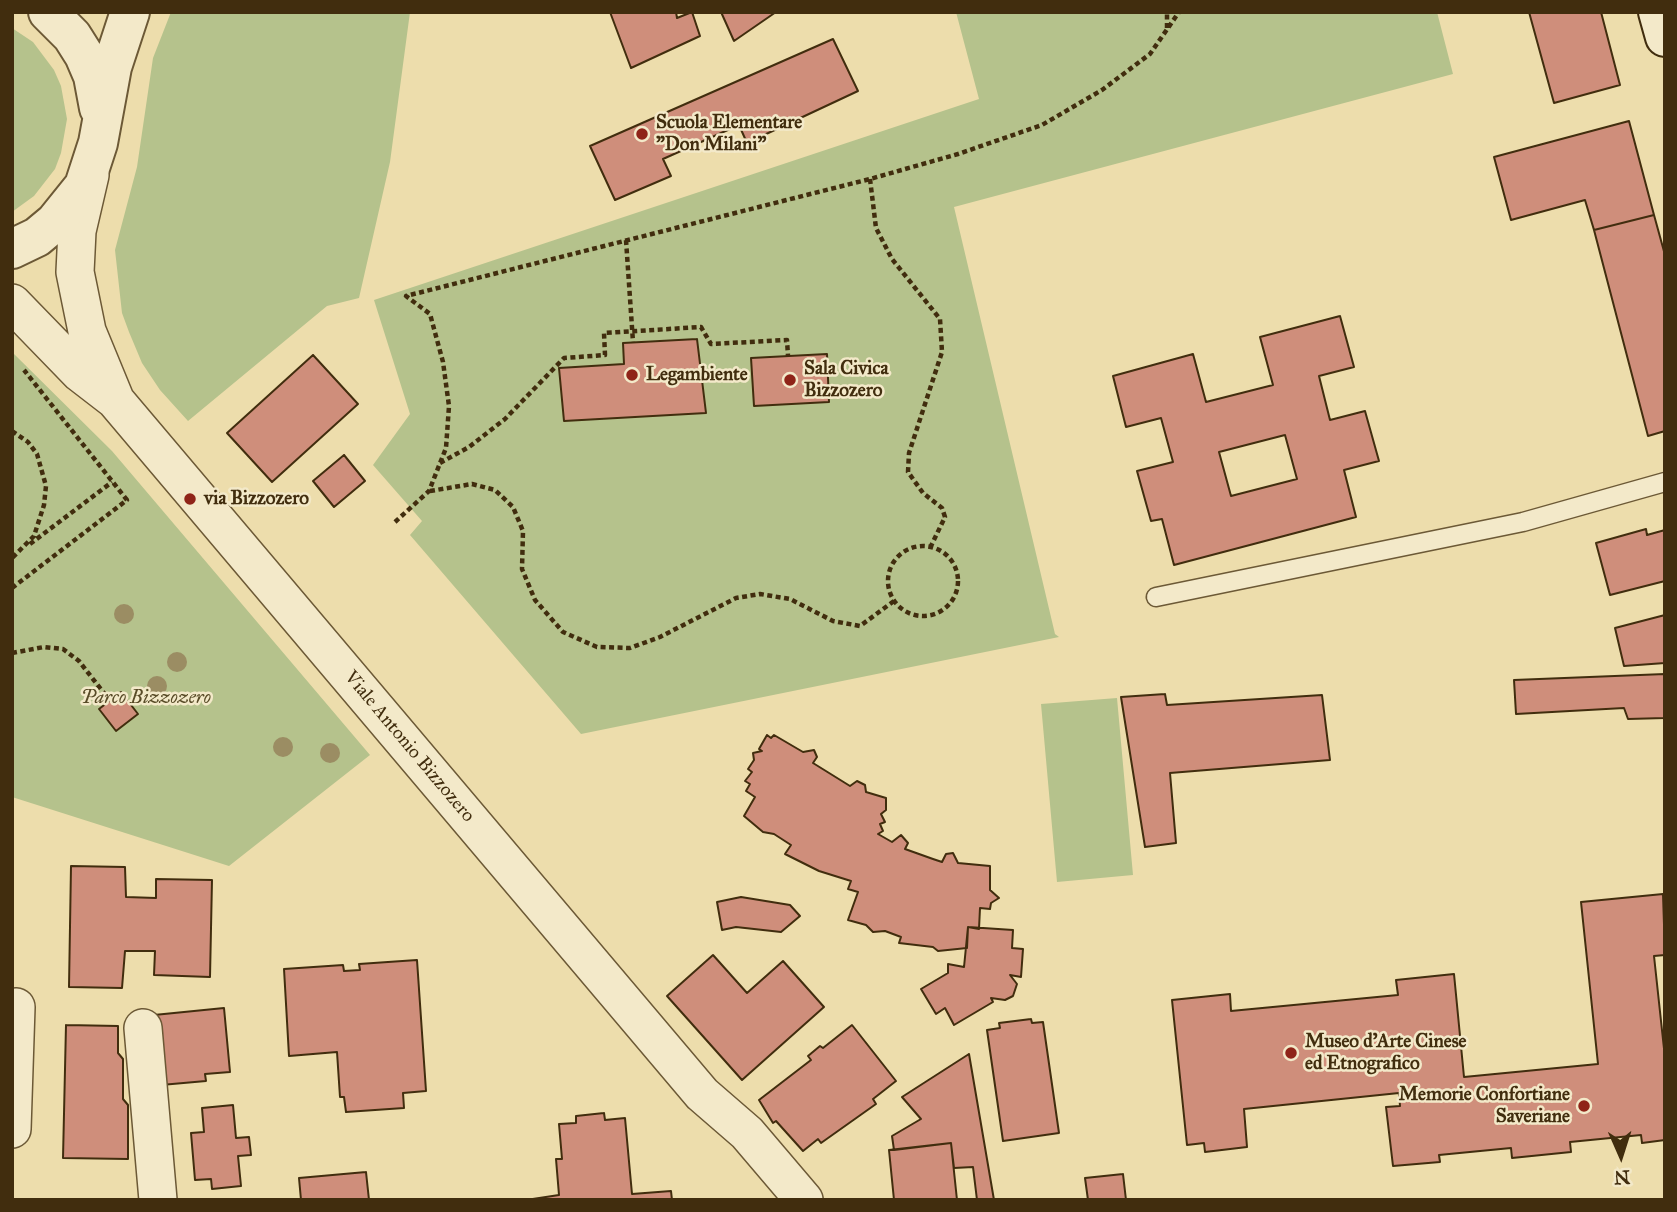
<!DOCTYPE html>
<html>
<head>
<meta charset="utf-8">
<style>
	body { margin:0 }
	#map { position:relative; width:1677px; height:1212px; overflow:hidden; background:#edddac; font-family:"IM FELL Great Primer",serif }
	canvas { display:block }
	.frame { position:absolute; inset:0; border:14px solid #412d0e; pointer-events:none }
	.north { position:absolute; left:1586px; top:1121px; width:70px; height:70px; -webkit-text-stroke:5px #f3e9c9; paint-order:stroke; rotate:177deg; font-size:19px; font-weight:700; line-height:28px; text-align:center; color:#412d0e }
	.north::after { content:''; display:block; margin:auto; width:24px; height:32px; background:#412d0e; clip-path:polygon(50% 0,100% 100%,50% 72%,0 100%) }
</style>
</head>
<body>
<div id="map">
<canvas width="1677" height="1212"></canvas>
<div class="frame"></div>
<div class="north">N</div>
</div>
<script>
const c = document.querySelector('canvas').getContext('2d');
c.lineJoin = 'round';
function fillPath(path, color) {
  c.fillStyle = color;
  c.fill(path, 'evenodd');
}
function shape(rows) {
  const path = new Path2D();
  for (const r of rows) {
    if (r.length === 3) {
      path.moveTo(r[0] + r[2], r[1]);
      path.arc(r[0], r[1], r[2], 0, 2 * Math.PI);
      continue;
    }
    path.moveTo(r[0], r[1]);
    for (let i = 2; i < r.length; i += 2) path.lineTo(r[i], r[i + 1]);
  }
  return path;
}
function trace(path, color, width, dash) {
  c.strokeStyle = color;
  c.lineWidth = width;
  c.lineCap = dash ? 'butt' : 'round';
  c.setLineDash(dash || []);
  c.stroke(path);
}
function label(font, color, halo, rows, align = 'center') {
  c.font = font + ' "IM FELL Great Primer",serif';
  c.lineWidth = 5;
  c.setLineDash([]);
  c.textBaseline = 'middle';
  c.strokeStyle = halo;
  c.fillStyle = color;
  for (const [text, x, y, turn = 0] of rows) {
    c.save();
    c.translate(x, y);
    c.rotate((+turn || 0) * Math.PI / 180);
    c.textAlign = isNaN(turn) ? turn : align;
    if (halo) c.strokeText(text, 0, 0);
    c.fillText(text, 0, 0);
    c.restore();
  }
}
const green = shape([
	[171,12,410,12,390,162,359,298,327,306,188,421,160,390,142,363,129,332,122,313,115,250,137,167,153,58],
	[956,12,1437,12,1453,74,954,207,1055,634,1059,637,581,734,410,535,422,521,373,465,410,414,374,300,979,99],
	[12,28,33,42,54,70,61,86,67,119,61,153,55,169,34,196,12,212],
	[12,352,112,451,370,755,229,866,12,797],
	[1117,698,1133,875,1057,882,1041,704]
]);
const building = shape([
	[610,12,676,12,677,18,692,12,700,36,631,68,610,12],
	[721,12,776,12,734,41,721,12],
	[1529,12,1601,12,1620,85,1554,103,1529,12],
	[833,39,858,91,747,143,739,125,663,159,671,176,615,200,590,146,833,39],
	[1629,121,1654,215,1594,230,1585,200,1511,220,1494,157,1629,121],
	[1654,215,1665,255,1665,431,1648,436,1594,230,1654,215],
	[1340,316,1354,367,1319,376,1330,420,1365,411,1379,461,1344,470,1356,517,1174,565,1162,519,1151,521,1137,471,1173,462,1161,418,1126,427,1113,376,1193,354,1206,402,1273,385,1260,337,1340,316],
	[1285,435,1297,479,1231,496,1219,452,1285,435],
	[697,339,706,413,564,421,559,368,624,364,623,343,697,339],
	[827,354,829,402,754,406,751,358,827,354],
	[313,355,358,404,272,482,227,433,313,355],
	[344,455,365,481,334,507,313,481,344,455],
	[1646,529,1647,535,1665,530,1665,581,1610,595,1596,543,1646,529],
	[1665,615,1665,663,1624,666,1615,628,1665,615],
	[1665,674,1665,718,1628,719,1624,708,1516,714,1514,680,1665,674],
	[121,692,138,714,116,731,99,709,121,692],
	[1165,694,1167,705,1322,695,1330,760,1170,773,1176,843,1145,847,1121,697,1165,694],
	[767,735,771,738,774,735,803,752,814,750,817,757,813,763,850,786,857,781,865,785,866,792,886,798,886,810,881,814,885,822,880,824,883,831,878,834,892,842,901,835,908,843,905,849,933,859,942,862,946,854,953,853,958,863,990,866,990,890,999,898,991,903,990,909,980,908,979,929,968,927,967,948,938,951,933,947,899,943,901,937,885,931,873,932,866,925,848,920,858,892,848,889,851,881,819,871,785,854,791,845,774,834,763,832,744,816,755,797,746,791,750,784,745,781,752,772,748,769,754,760,753,753,762,751,759,749,767,735],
	[71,866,125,867,126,897,156,898,156,879,212,880,210,977,154,975,155,951,125,951,122,988,69,987,71,866],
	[1663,894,1665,955,1654,956,1665,1058,1665,1140,1642,1143,1641,1135,1570,1142,1571,1152,1512,1158,1511,1148,1439,1155,1440,1162,1393,1166,1386,1107,1400,1106,1399,1093,1244,1109,1247,1147,1205,1152,1204,1143,1187,1145,1172,1000,1230,994,1231,1011,1398,995,1396,980,1454,974,1464,1077,1598,1064,1581,902,1663,894],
	[741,897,790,905,800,916,781,932,736,927,722,930,717,902,741,897],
	[968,927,1013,930,1012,948,1023,949,1021,977,1010,975,1017,984,1013,996,1005,1000,991,998,993,1002,954,1025,945,1008,936,1014,921,989,948,973,948,964,964,967,968,927],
	[713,955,747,993,783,961,824,1007,742,1080,667,996,713,955],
	[417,960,426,1091,403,1093,404,1108,346,1112,344,1097,340,1097,337,1052,289,1056,284,969,343,965,344,971,360,970,359,964,417,960],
	[224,1008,230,1072,205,1074,206,1081,161,1085,154,1015,224,1008],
	[1031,1019,1032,1023,1043,1022,1059,1133,1003,1141,987,1030,1000,1028,999,1023,1031,1019],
	[66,1025,118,1026,118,1053,123,1059,123,1099,128,1105,128,1159,63,1158,66,1025],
	[852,1025,896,1081,873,1099,876,1104,821,1143,818,1139,803,1151,776,1121,773,1123,759,1100,811,1060,808,1056,820,1046,823,1048,852,1025],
	[969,1054,994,1200,977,1200,973,1167,954,1168,951,1143,894,1150,892,1136,921,1119,902,1097,969,1054],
	[233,1105,236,1138,249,1137,251,1155,238,1156,241,1186,212,1189,211,1179,195,1180,191,1133,204,1132,202,1108,233,1105],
	[604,1113,605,1120,625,1118,632,1194,671,1191,672,1200,526,1200,559,1195,556,1159,562,1159,559,1124,576,1123,576,1116,604,1113],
	[951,1143,957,1200,894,1200,889,1150,951,1143],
	[366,1172,369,1200,301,1200,299,1178,366,1172],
	[1123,1174,1126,1200,1088,1200,1085,1178,1123,1174]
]);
const path = shape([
	[1167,28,1167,12],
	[870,179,876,228,892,259,940,319,942,352,909,453,908,472,923,493,942,508,945,517,931,546],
	[626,240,633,342],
	[12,431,28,442,37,454,46,486,44,505,34,536,12,558],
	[440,463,469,447,505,419,564,358,605,355,604,333,701,327,711,344,787,340,788,356],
	[430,491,472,484,495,490,513,507,523,531,522,569,535,600,563,632,597,647,630,648,660,637,736,598,760,594,790,599,833,621,860,626,894,601],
	[395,522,429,491,446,448,449,406,443,362,430,314,406,296,870,179,958,154,1042,125,1102,90,1150,54,1179,12],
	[30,544,112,482],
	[923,581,35],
	[12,588,127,500,24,370],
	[12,653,44,647,63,649,79,661,110,701]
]);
const service = shape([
	[1156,597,1523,522,1665,482]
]);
const minor = shape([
	[90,175,77,231,75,272,87,331,115,399],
	[12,303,80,373,115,400,702,1094,747,1133,804,1200],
	[143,1028,158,1200],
	[12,1129,16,1007]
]);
const tertiary = shape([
	[48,12,72,36,84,55,93,76,99,108],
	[12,249,37,237,55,222,84,186,98,143,112,67,130,12]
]);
const secondary = shape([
	[1658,12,1665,37]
]);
const trees = [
	[124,614],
	[177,662],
	[157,686],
	[283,747],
	[330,753]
];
const markers = [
	[642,134,7,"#8f2418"],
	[632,375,7,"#8f2418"],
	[790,380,7,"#8f2418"],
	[190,499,7,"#8f2418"],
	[1291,1053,7,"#8f2418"],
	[1584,1106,7,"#8f2418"]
];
const poiNames = [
	["Scuola Elementare",656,123],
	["\"Don Milani\"",656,145],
	["Sala Civica",804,369],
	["Bizzozero",804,391],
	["Legambiente",646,375],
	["via Bizzozero",204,499],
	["Museo d'Arte Cinese",1305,1042],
	["ed Etnografico",1305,1064],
	["Memorie Confortiane",1570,1095,"right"],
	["Saveriane",1570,1117,"right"]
];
const parkNames = [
	["Parco Bizzozero",146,698]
];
const streetNames = [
	["Viale Antonio Bizzozero",409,747,50]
];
fillPath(green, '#b5c28c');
fillPath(building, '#cf8e7b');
trace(building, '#412d0e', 2);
trace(service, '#6c5936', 21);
trace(minor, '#6c5936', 40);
trace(tertiary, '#6c5936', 42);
trace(secondary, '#412d0e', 42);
trace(path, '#412d0e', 4.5, [5, 3.5]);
trace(service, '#f3e9c9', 18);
trace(minor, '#f3e9c9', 37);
trace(tertiary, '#f3e9c9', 38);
trace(secondary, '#f3e9c9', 38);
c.fillStyle = '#9b8d63';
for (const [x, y] of trees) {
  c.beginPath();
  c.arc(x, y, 10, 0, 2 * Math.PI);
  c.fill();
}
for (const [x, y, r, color] of markers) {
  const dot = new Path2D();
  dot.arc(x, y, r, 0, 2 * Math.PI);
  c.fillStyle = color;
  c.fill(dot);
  trace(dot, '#f3e9c9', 2.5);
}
label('bold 19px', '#412d0e', '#f3e9c9', poiNames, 'left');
label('italic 19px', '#584b27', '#f3e9c9', parkNames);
label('19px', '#412d0e', '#f3e9c9', streetNames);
</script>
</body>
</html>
